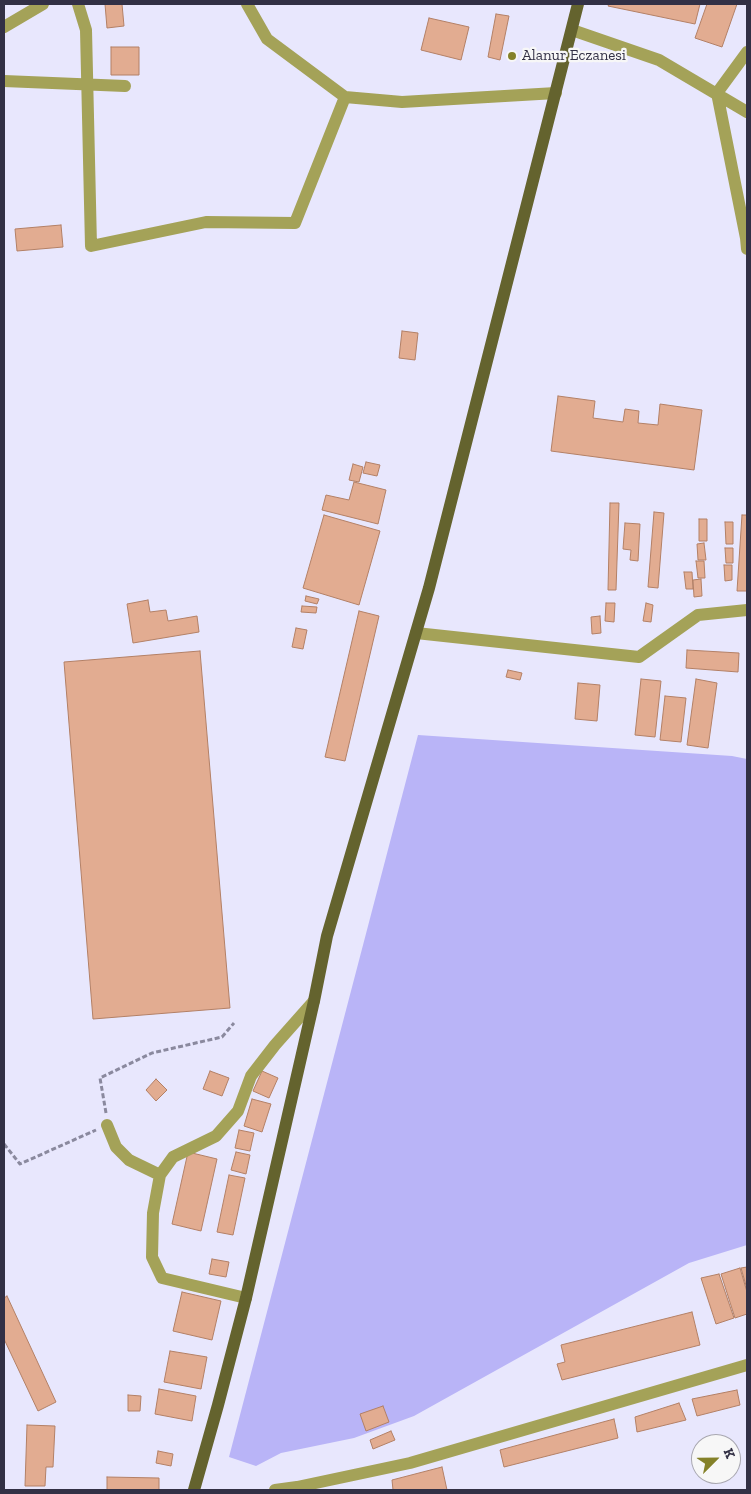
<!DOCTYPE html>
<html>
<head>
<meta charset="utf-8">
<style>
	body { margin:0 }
	#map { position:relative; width:751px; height:1494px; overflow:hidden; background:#e8e7fd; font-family:"Zilla Slab",serif }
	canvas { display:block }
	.frame { position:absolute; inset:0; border:5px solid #323045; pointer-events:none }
	.north { position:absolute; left:691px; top:1434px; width:50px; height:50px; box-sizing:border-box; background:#f7f7f7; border:1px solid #a8a7b0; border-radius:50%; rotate:67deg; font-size:14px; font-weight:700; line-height:20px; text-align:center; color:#323045 }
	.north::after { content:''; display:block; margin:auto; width:18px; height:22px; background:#848129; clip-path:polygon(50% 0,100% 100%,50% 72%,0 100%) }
</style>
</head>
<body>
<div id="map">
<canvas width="751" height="1494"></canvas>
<div class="frame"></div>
<div class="north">K</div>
</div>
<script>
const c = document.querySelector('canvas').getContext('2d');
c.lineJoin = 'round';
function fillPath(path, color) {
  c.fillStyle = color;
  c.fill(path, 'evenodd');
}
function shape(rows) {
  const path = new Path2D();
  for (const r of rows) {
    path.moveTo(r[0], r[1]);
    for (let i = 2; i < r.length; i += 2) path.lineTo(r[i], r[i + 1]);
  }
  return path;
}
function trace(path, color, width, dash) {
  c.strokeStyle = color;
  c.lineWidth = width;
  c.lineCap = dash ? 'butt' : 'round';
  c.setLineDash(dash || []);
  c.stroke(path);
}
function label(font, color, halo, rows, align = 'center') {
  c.font = font + ' "Zilla Slab",serif';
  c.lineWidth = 4.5;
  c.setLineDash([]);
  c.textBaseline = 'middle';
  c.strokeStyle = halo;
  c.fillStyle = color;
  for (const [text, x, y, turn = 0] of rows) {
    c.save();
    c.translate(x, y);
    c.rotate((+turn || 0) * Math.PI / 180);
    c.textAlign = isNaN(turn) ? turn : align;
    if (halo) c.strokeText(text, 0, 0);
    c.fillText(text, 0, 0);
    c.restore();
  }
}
const green = shape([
	[418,735,732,756,747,759,747,1245,689,1263,414,1416,354,1438,281,1453,256,1466,229,1457]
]);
const building = shape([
	[105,4,122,4,124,26,107,28,105,4],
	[609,4,700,4,695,24,608,6,609,4],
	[707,4,737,4,722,47,695,38,707,4],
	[496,14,509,16,500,60,488,57,496,14],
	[429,18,469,27,461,60,421,50,429,18],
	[111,47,139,47,139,75,111,75,111,47],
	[61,225,63,247,17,251,15,229,61,225],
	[402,331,418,333,415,360,399,358,402,331],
	[558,396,595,401,593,418,623,422,625,409,639,411,638,423,658,425,660,404,702,410,694,470,551,451,558,396],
	[366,462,380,465,377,476,363,473,366,462],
	[353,464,363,467,359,482,349,480,353,464],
	[354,482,386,490,378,524,322,510,326,495,349,500,354,482],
	[610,503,619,503,616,590,608,590,610,503],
	[654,512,664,513,658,588,648,587,654,512],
	[324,515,380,531,359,605,303,588,324,515],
	[742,515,747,515,747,591,737,591,742,515],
	[699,519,707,519,707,541,699,541,699,519],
	[725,522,733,522,733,544,726,544,725,522],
	[625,523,640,524,638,561,630,560,631,550,623,549,625,523],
	[704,543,706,560,698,560,697,544,704,543],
	[725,548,733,548,733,563,726,563,725,548],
	[696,561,704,561,705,578,698,578,696,561],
	[724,565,732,565,732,580,725,581,724,565],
	[684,572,692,572,693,589,686,589,684,572],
	[701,579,702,596,694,597,693,580,701,579],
	[306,596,319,599,317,604,305,601,306,596],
	[148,600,150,612,166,610,168,621,197,616,199,632,133,643,127,604,148,600],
	[606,603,615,603,614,622,605,621,606,603],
	[646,603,653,605,651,622,643,621,646,603],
	[302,606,317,607,316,613,301,612,302,606],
	[359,611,379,616,345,761,325,757,359,611],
	[600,616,601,633,592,634,591,617,600,616],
	[296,628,307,630,303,649,292,647,296,628],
	[687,650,739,653,738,672,686,668,687,650],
	[200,651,230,1008,93,1019,64,662,200,651],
	[508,670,522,673,520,680,506,677,508,670],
	[641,679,661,681,655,737,635,735,641,679],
	[696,679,717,683,708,748,687,745,696,679],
	[578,683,600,685,597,721,575,719,578,683],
	[665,696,686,698,681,742,660,740,665,696],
	[210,1071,229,1078,222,1096,203,1089,210,1071],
	[262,1071,278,1078,269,1098,253,1091,262,1071],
	[156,1079,167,1090,156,1101,146,1090,156,1079],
	[252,1099,271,1104,262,1132,244,1126,252,1099],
	[239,1130,254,1133,250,1151,235,1148,239,1130],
	[188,1152,217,1159,201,1231,172,1224,188,1152],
	[236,1152,250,1155,246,1174,231,1170,236,1152],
	[229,1175,245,1178,233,1235,217,1232,229,1175],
	[212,1259,229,1262,226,1277,209,1274,212,1259],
	[747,1267,747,1289,741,1268,747,1267],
	[740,1268,747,1292,747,1314,735,1318,721,1274,740,1268],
	[719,1274,734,1318,716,1324,701,1278,719,1274],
	[182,1292,221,1301,212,1340,173,1331,182,1292],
	[7,1296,56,1402,38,1411,4,1339,4,1298,7,1296],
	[692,1312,700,1345,562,1380,557,1364,565,1362,561,1345,692,1312],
	[170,1351,207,1357,201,1389,164,1382,170,1351],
	[159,1389,196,1396,192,1421,155,1414,159,1389],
	[737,1390,740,1405,697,1416,692,1399,737,1390],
	[128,1395,141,1396,140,1411,128,1411,128,1395],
	[679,1403,686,1420,637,1432,635,1417,679,1403],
	[383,1406,389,1422,366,1431,360,1414,383,1406],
	[614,1419,618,1438,504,1467,500,1450,614,1419],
	[27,1425,55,1426,53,1467,46,1467,45,1486,25,1486,27,1425],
	[391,1431,395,1440,373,1449,370,1440,391,1431],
	[158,1451,173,1454,171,1466,156,1463,158,1451],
	[442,1467,447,1490,393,1490,392,1480,442,1467],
	[107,1477,159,1478,159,1490,107,1490,107,1477]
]);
const path = shape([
	[106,1113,100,1078,152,1053,222,1037,234,1023],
	[4,1144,20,1164,96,1130]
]);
const minor = shape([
	[78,4,86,30,91,246,206,222,295,223,345,97],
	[247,4,267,39,345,97,402,102,556,93],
	[4,27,43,4],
	[572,30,659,60,747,112],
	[747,52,717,93,746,238,747,249],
	[4,81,125,86],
	[416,633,639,657,698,615,747,610],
	[107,1125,116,1147,129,1160,160,1175],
	[246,1298,162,1278,152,1257,153,1213,160,1175,173,1157,216,1136,238,1111,251,1076,275,1045,314,1001],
	[275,1490,297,1487,410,1463,747,1365]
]);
const major = shape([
	[194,1490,218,1405,246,1298,314,1001,327,936,429,588,578,4]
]);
const markers = [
	[512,56,5,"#848129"]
];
const poiNames = [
	["Alanur Eczanesi",522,56]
];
fillPath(green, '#b9b4f7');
fillPath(building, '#e2ac91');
trace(building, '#b38066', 1);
trace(path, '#8a899e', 3, [5, 2.5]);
trace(minor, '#a4a258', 12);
trace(major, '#64632e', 12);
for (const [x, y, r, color] of markers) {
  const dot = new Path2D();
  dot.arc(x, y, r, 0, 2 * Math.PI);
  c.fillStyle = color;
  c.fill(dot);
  trace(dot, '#f7f7f7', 2);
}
label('15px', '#323045', '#f7f7f7', poiNames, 'left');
</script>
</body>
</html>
